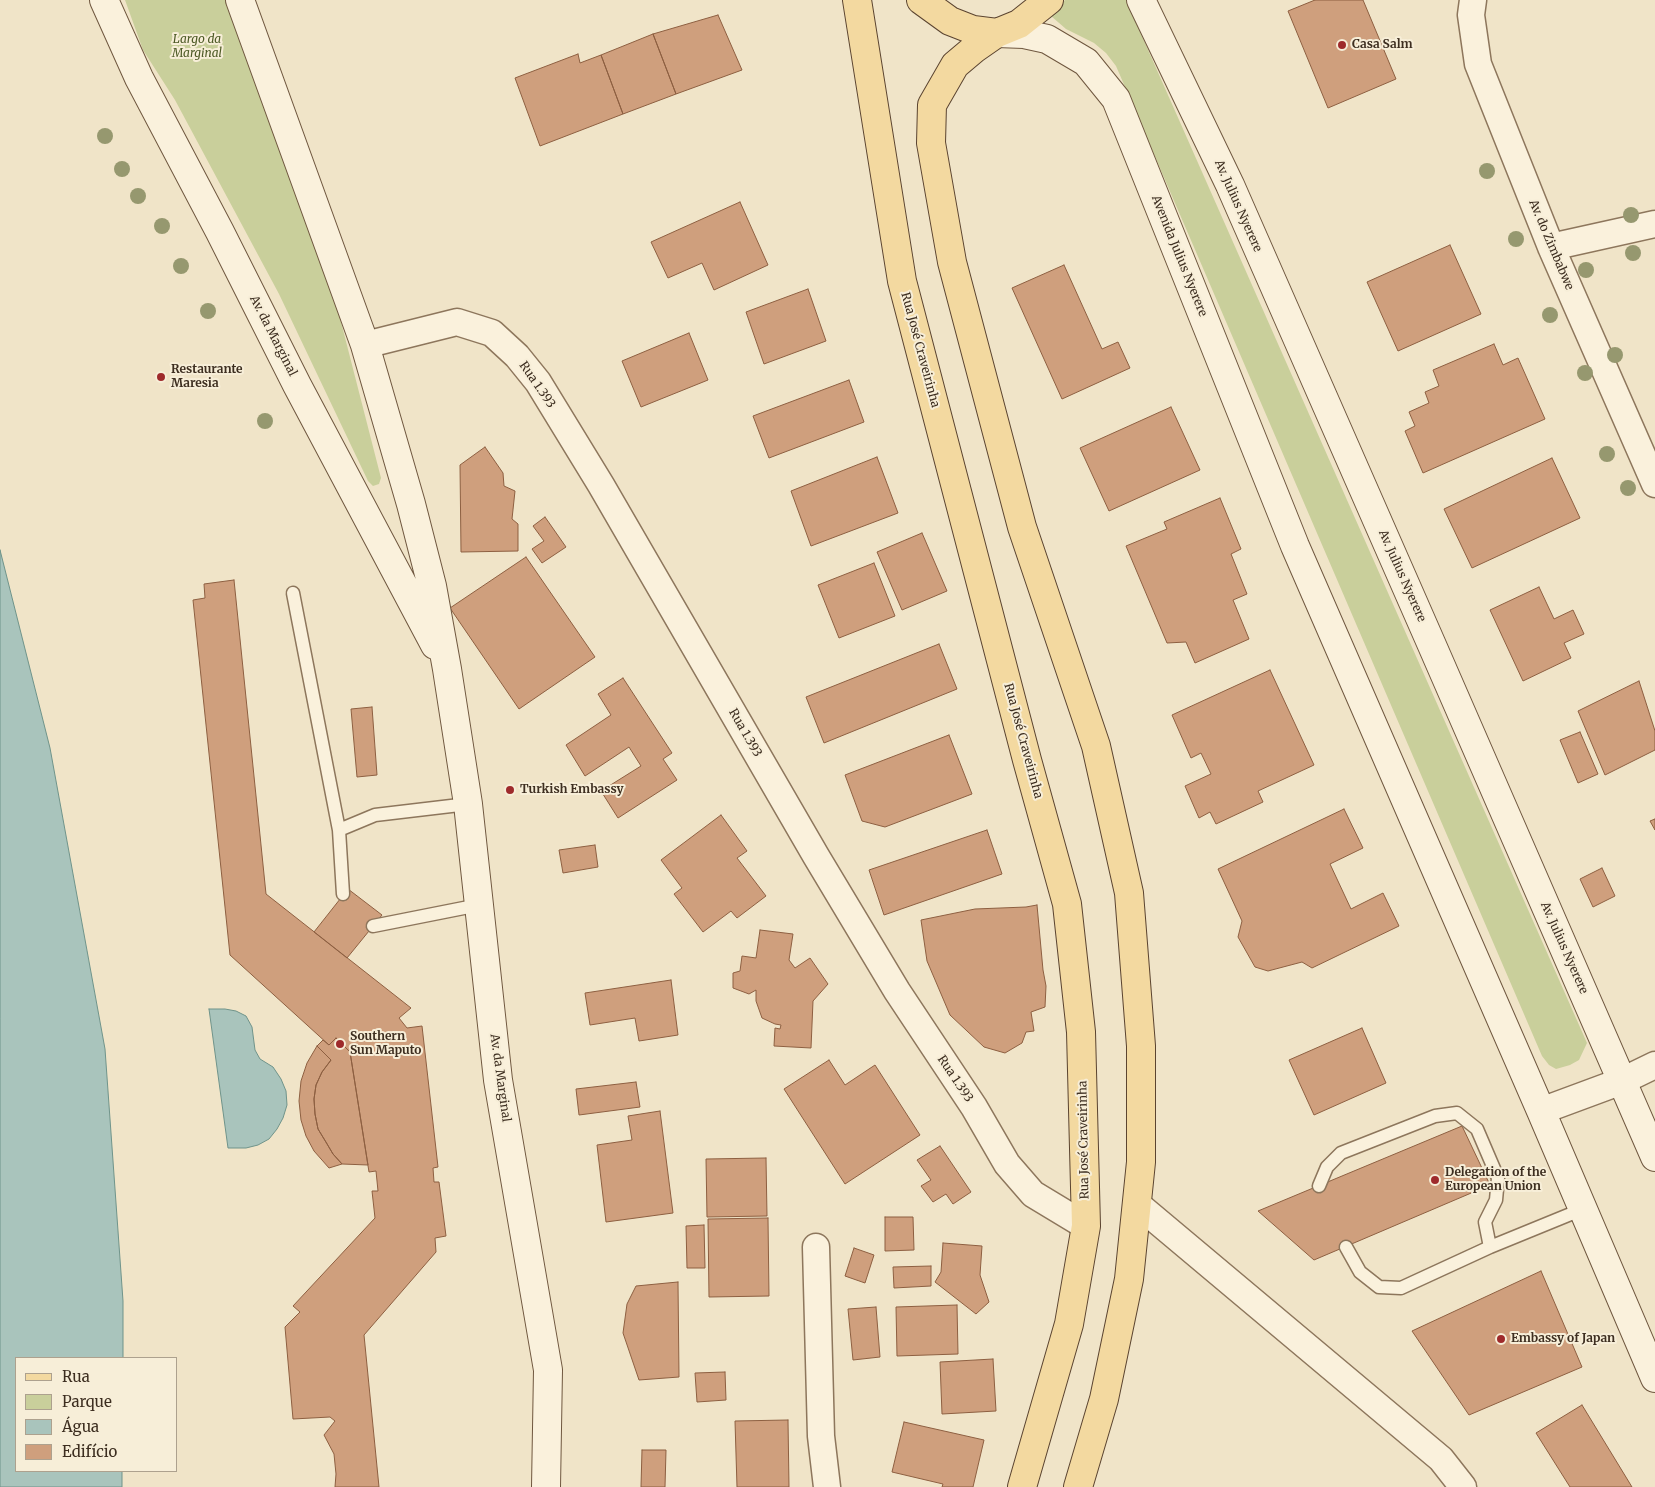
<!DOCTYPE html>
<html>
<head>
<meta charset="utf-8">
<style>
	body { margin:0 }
	#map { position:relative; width:1655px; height:1487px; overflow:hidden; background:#f0e4c8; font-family:Merriweather,serif }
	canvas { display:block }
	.legend { position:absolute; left:15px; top:1357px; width:162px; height:115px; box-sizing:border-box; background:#f7eed8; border:1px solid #ada18e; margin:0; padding:6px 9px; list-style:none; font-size:15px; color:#3d2e20 }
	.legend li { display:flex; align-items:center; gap:10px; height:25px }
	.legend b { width:25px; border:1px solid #ada18e }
</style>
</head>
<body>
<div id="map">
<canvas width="1655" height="1487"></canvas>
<ul class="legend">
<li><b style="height:6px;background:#f3d9a0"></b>Rua</li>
<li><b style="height:14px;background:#c9cf9b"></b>Parque</li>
<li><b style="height:14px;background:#a9c4bc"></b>Água</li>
<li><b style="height:14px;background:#cf9f7d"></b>Edifício</li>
</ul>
</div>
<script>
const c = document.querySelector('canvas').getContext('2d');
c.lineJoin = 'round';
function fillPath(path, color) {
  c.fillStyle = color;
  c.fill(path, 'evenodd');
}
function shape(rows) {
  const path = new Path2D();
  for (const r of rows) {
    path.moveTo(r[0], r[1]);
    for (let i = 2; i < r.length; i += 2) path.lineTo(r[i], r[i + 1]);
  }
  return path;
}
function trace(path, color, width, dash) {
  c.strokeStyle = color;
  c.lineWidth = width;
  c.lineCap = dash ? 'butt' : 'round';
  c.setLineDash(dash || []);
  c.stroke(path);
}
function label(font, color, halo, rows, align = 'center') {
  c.font = font + ' Merriweather,serif';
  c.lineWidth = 4;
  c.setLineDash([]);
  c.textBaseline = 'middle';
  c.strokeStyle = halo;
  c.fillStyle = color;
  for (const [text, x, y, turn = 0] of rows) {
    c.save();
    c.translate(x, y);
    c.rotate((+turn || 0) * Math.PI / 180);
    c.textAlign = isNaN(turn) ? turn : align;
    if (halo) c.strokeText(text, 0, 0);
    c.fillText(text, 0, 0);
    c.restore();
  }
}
const green = shape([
	[125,0,230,0,330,279,381,478,379,484,373,486,368,481,279,294,175,100,143,50],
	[1065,0,1126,0,1587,1043,1579,1060,1570,1065,1556,1069,1549,1065,1542,1056,1116,66,1106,53,1094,43,1066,29,1051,16]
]);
const water = shape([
	[0,550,50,748,105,1049,123,1301,123,1358,16,1358,16,1471,122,1471,122,1487,0,1487,0,550],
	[209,1009,225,1009,236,1011,246,1016,252,1027,255,1050,260,1059,273,1067,281,1079,286,1091,287,1105,283,1118,277,1129,269,1139,258,1145,246,1148,228,1148,209,1009]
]);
const building = shape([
	[1315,0,1363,0,1396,79,1328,108,1288,11,1315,0],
	[718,15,742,70,676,94,653,34,718,15],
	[653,34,676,94,623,114,601,55,653,34],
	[578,54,580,63,601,55,623,114,540,146,515,78,578,54],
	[740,202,768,265,714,290,702,263,668,278,651,242,740,202],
	[1450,245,1481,314,1398,351,1367,282,1450,245],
	[1064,265,1102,349,1118,342,1130,368,1062,399,1012,288,1064,265],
	[808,289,826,341,764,364,746,312,808,289],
	[689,333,708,380,641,407,622,361,689,333],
	[1494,344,1503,365,1518,358,1545,419,1423,473,1405,431,1415,426,1409,412,1429,403,1425,392,1439,386,1433,370,1494,344],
	[849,380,864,422,769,458,753,416,849,380],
	[1171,407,1200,470,1109,511,1080,448,1171,407],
	[485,447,503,473,504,486,515,491,512,519,518,524,518,551,461,552,460,465,485,447],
	[877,457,898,513,811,546,791,491,877,457],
	[1552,458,1580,518,1472,568,1444,509,1552,458],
	[1220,498,1241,549,1231,554,1247,594,1233,600,1249,639,1195,663,1186,642,1167,643,1126,546,1167,529,1164,522,1220,498],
	[545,517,566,547,542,563,532,549,544,541,533,526,545,517],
	[922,533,947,591,902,610,877,552,922,533],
	[526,557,595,657,519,709,450,608,526,557],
	[874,563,895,616,839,638,818,585,874,563],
	[234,580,266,894,411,1008,399,1018,407,1028,422,1026,438,1167,433,1168,434,1182,439,1182,446,1236,435,1238,436,1252,364,1335,379,1487,335,1487,336,1474,334,1454,324,1435,335,1421,330,1417,293,1419,285,1327,300,1312,293,1306,375,1218,372,1191,378,1191,376,1171,369,1172,350,1052,336,1038,329,1045,230,955,193,600,205,598,204,584,234,580],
	[1539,587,1554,619,1573,610,1584,634,1564,643,1571,658,1523,681,1490,610,1539,587],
	[939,644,957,689,824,743,806,697,939,644],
	[1270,670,1314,765,1258,791,1263,802,1216,824,1210,812,1199,818,1185,786,1211,774,1201,753,1191,758,1172,715,1270,670],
	[623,678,672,753,663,759,677,780,618,818,601,791,641,766,629,747,585,776,566,745,611,715,598,694,623,678],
	[1639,681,1655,731,1655,750,1605,775,1578,711,1639,681],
	[372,707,377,775,357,777,351,709,372,707],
	[1580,732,1598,774,1578,783,1560,740,1580,732],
	[949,735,972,794,885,827,862,821,845,775,949,735],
	[1344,809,1363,848,1330,864,1351,909,1383,893,1399,926,1312,968,1302,962,1268,971,1255,967,1238,937,1242,921,1218,869,1344,809],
	[721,815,747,851,737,858,766,896,737,918,731,911,703,932,674,894,682,888,661,860,721,815],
	[1655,819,1655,830,1650,821,1655,819],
	[987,830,1002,874,884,915,869,870,987,830],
	[595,845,598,867,563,873,559,850,595,845],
	[1602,868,1615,896,1593,907,1580,879,1602,868],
	[348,889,382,915,347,958,314,932,348,889],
	[1037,905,1043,970,1046,986,1045,1007,1031,1012,1034,1031,1026,1032,1022,1043,1005,1053,984,1047,950,1015,927,961,921,920,975,909,1026,907,1037,905],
	[760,930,793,934,789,960,795,968,810,958,828,984,813,1001,811,1048,774,1046,775,1028,780,1029,781,1025,775,1024,762,1018,756,1001,756,990,749,994,733,988,733,973,740,971,742,956,756,958,760,930],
	[671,980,678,1035,639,1041,635,1018,590,1025,585,993,671,980],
	[1362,1028,1386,1083,1314,1115,1289,1060,1362,1028],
	[336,1038,350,1052,368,1165,342,1164,333,1154,318,1129,315,1114,314,1099,316,1085,322,1072,331,1060,317,1046,323,1040,329,1045,336,1038],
	[317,1046,331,1060,322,1072,316,1085,314,1099,315,1114,318,1129,326,1142,333,1154,342,1164,329,1168,314,1151,306,1136,301,1120,299,1101,301,1081,307,1063,317,1046],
	[829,1060,845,1085,875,1065,920,1135,845,1184,784,1089,829,1060],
	[636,1082,640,1107,579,1115,576,1089,636,1082],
	[660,1111,673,1213,606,1222,597,1145,632,1140,628,1116,660,1111],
	[1462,1126,1490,1185,1314,1260,1258,1211,1462,1126],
	[940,1146,971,1192,953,1204,946,1194,933,1202,921,1186,931,1180,917,1160,940,1146],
	[766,1158,767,1216,707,1217,706,1159,766,1158],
	[885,1217,913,1217,914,1250,885,1251,885,1217],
	[768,1218,769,1296,709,1297,708,1219,768,1218],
	[704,1225,705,1268,687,1268,686,1226,704,1225],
	[943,1243,982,1246,980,1275,989,1302,976,1314,935,1282,941,1272,943,1243],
	[854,1248,874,1255,865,1283,845,1276,854,1248],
	[931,1266,931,1286,894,1288,893,1267,931,1266],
	[1541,1271,1582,1367,1469,1415,1412,1331,1541,1271],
	[678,1282,679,1377,639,1380,623,1333,627,1304,636,1286,678,1282],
	[957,1305,958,1354,897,1356,896,1307,957,1305],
	[876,1307,880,1357,853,1360,848,1309,876,1307],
	[993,1359,996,1411,942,1414,940,1362,993,1359],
	[725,1372,726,1400,697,1402,695,1373,725,1372],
	[1582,1405,1632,1487,1570,1487,1536,1433,1582,1405],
	[788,1420,789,1487,737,1487,735,1421,788,1420],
	[904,1422,984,1440,973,1487,942,1487,943,1484,892,1472,904,1422],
	[642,1450,666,1450,665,1487,641,1487,642,1450]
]);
const lane = shape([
	[293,593,339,830,375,815,468,804],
	[339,830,343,894],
	[373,926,479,905],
	[1319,1186,1327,1167,1341,1153,1435,1116,1457,1113,1477,1129,1498,1178,1496,1200,1485,1222,1490,1247],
	[1346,1247,1360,1272,1379,1287,1401,1288,1490,1247,1583,1209]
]);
const street = shape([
	[1473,0,1471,15,1478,64,1551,247,1655,484],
	[1551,247,1655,224],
	[365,345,457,322,492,333,517,356,538,382,601,485,816,856,897,991,974,1107,1007,1164,1033,1194,1086,1226],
	[1541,1111,1622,1081,1655,1065],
	[1137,1204,1441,1459,1463,1487],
	[816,1247,821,1436,827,1487]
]);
const secondary = shape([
	[104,0,139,78,220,232,297,385,435,645],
	[240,0,365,345,411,504,432,586,447,669,468,804,498,1080,548,1370,546,1487],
	[1141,0,1230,185,1431,643,1655,1157],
	[997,33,1024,34,1047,39,1086,62,1116,99,1295,546,1541,1111,1655,1378]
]);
const primary = shape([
	[857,0,902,281,1027,760,1067,904,1081,1032,1086,1226,1069,1324,1022,1487],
	[921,0,950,21,973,30,997,33,1019,24,1049,0],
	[997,33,974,49,955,65,932,105,931,143,952,262,1022,527,1096,746,1129,893,1141,1046,1141,1162,1129,1279,1104,1399,1078,1487]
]);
const trees = [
	[105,136],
	[122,169],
	[1487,171],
	[138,196],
	[1631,215],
	[162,226],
	[1516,239],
	[1633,253],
	[181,266],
	[1586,270],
	[208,311],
	[1550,315],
	[1615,355],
	[1585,373],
	[265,421],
	[1607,454],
	[1628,488]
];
const markers = [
	[1342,45,5,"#9e2a2b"],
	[161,377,5,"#9e2a2b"],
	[510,790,5,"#9e2a2b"],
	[340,1044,5,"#9e2a2b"],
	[1435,1180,5,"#9e2a2b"],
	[1501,1339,5,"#9e2a2b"]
];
const parkNames = [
	["Largo da",197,40],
	["Marginal",197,54]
];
const poiNames = [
	["Casa Salm",1352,45],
	["Restaurante",171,370],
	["Maresia",171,384],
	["Turkish Embassy",520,790],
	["Southern",350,1037],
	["Sun Maputo",350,1051],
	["Delegation of the",1445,1173],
	["European Union",1445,1187],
	["Embassy of Japan",1511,1339]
];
const streetNames = [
	["Av. Julius Nyerere",1238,206,66],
	["Av. do Zimbabwe",1551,245,67],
	["Avenida Julius Nyerere",1179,256,68],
	["Av. da Marginal",273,336,63],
	["Rua José Craveirinha",920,350,75],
	["Rua 1.393",537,385,55],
	["Av. Julius Nyerere",1402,576,66],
	["Rua 1.393",745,733,60],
	["Rua José Craveirinha",1023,741,75],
	["Av. Julius Nyerere",1564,948,66],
	["Av. da Marginal",500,1078,82],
	["Rua 1.393",955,1079,56],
	["Rua José Craveirinha",1084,1140,-91]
];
fillPath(green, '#c9cf9b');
fillPath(water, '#a9c4bc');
trace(water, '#6f938a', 1);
fillPath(building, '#cf9f7d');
trace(building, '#8d5f41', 1);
trace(lane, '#8d765c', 15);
trace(street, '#8d765c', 29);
trace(secondary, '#6f573f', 30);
trace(primary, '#5b4430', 30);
trace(lane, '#faf1dc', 12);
trace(street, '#faf1dc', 26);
trace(secondary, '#faf1dc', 28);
trace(primary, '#f3d9a0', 28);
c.fillStyle = '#96986f';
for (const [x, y] of trees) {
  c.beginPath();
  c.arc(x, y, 8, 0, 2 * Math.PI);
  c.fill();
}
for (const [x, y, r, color] of markers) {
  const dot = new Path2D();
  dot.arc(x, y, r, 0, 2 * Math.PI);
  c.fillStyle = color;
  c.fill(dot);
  trace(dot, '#f7eed8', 2);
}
label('italic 12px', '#4d5a26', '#f7eed8', parkNames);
label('bold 12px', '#3d2e20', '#f7eed8', poiNames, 'left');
label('12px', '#3d2e20', '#f7eed8', streetNames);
</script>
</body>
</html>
